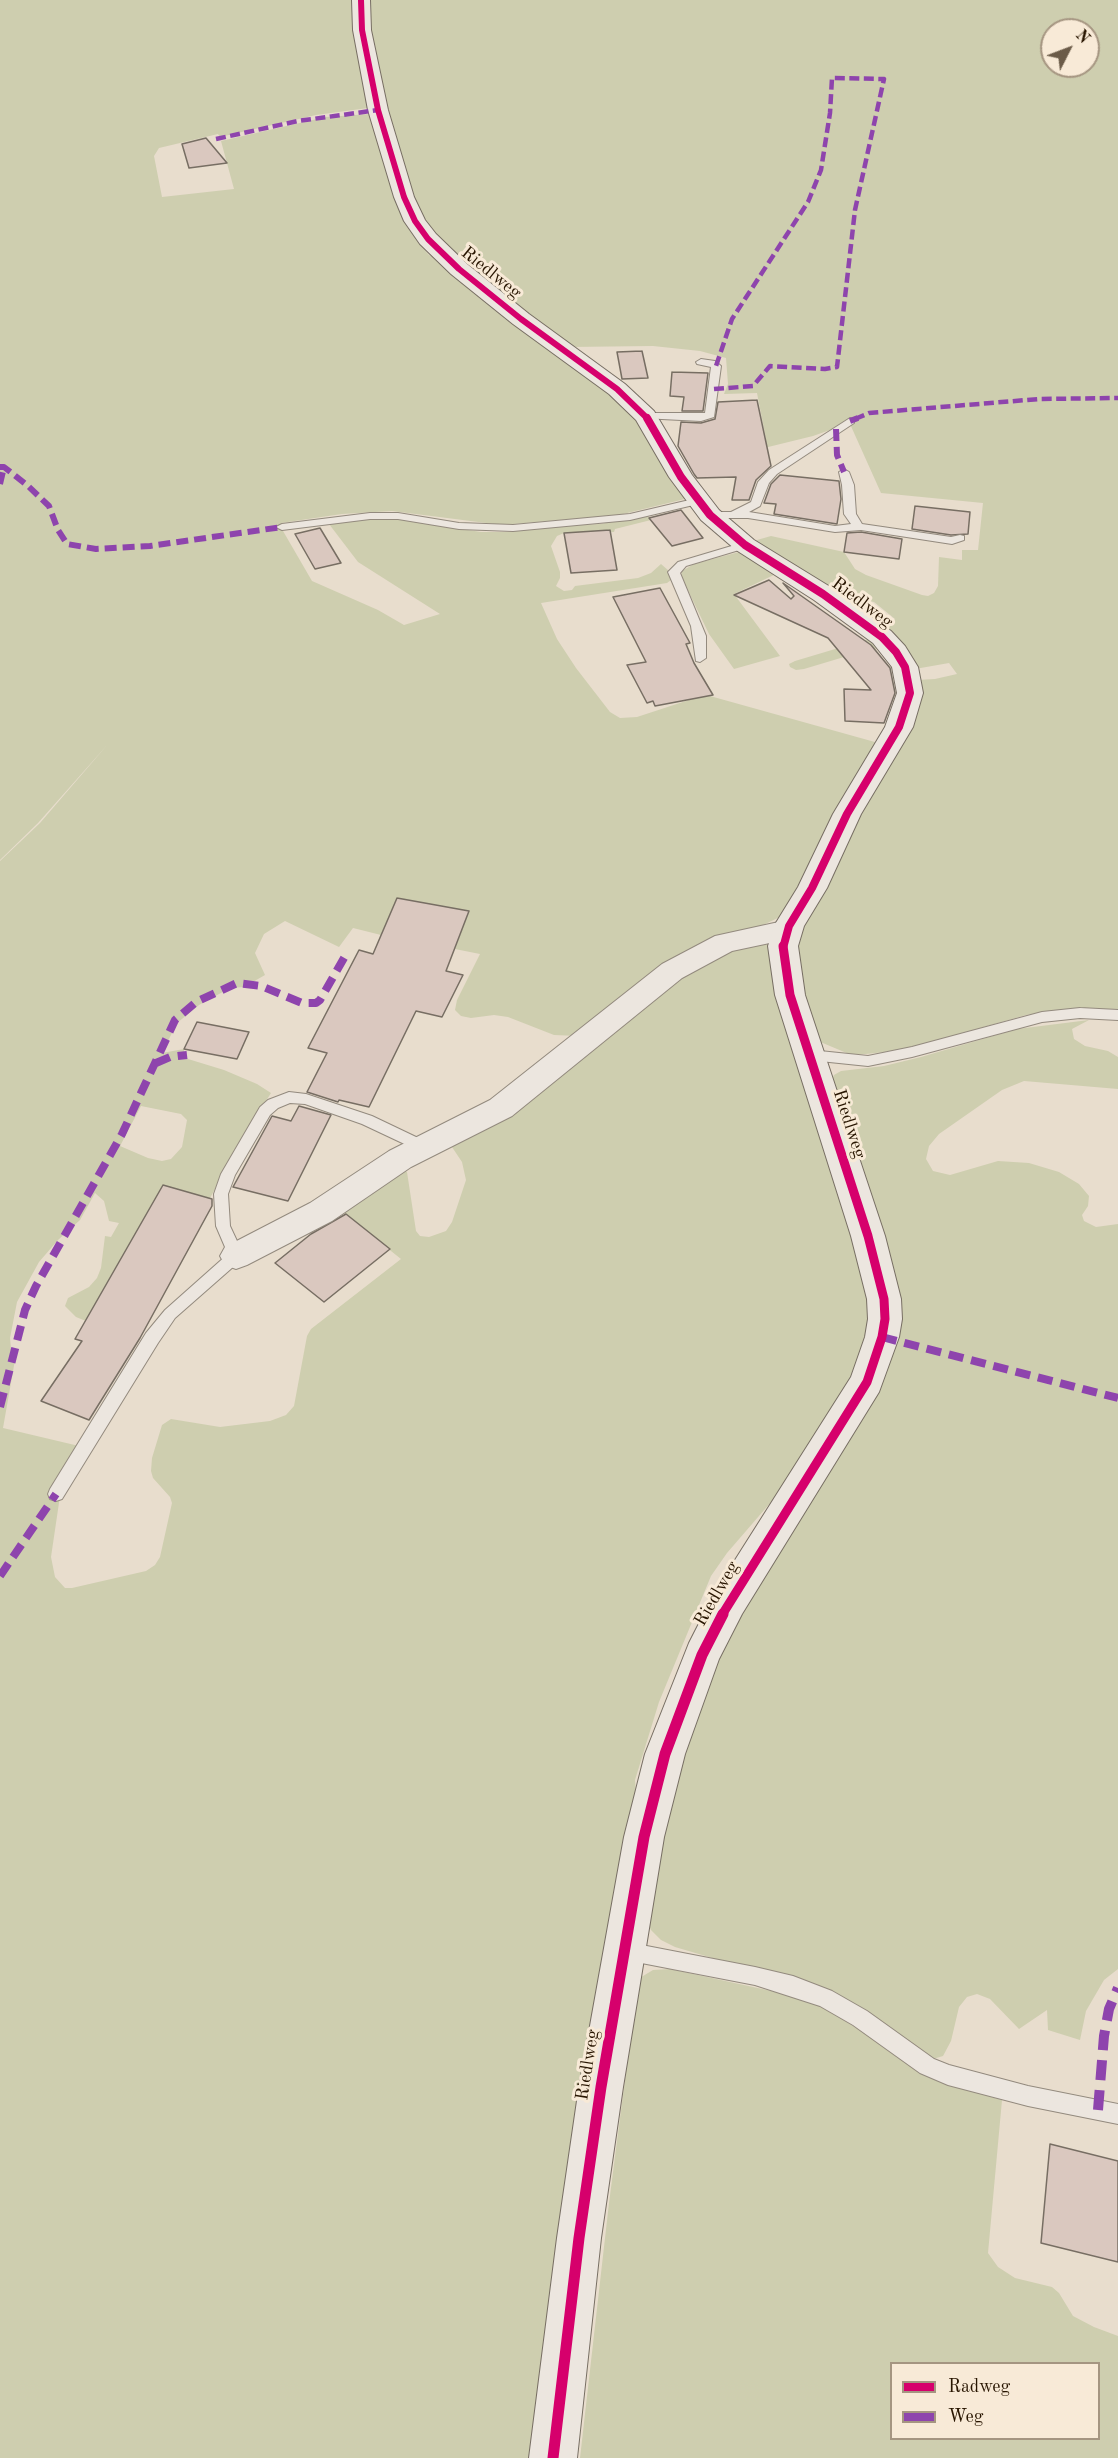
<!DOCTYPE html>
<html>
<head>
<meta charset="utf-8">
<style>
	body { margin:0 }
	#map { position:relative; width:1118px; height:2458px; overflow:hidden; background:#e8ddcd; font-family:"Old Standard TT",serif }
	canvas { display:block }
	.legend { position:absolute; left:890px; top:2362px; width:210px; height:78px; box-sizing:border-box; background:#f8ead7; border:2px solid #a59581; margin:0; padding:8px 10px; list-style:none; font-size:18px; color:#281500 }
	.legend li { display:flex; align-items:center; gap:12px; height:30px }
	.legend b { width:30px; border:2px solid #a59581 }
	.north { position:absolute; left:1040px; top:18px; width:60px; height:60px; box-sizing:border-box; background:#f8ead7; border:2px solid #a59581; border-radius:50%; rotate:48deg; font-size:16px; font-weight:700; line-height:24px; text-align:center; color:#281500 }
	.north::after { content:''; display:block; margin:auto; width:21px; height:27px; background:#6b5b48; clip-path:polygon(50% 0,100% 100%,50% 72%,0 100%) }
</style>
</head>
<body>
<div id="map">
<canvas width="1118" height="2458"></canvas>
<ul class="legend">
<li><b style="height:8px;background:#d6006c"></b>Radweg</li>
<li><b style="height:8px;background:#8e44ad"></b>Weg</li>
</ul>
<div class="north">N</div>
</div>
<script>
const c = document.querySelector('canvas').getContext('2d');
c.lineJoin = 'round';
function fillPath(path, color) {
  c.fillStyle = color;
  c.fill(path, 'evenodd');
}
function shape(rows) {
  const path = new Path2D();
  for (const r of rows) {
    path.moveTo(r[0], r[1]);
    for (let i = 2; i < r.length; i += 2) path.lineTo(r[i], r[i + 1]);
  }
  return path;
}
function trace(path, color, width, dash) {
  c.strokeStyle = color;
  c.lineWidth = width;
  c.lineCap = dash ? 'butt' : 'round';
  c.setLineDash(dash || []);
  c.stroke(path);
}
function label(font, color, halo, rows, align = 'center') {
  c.font = font + ' "Old Standard TT",serif';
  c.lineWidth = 6;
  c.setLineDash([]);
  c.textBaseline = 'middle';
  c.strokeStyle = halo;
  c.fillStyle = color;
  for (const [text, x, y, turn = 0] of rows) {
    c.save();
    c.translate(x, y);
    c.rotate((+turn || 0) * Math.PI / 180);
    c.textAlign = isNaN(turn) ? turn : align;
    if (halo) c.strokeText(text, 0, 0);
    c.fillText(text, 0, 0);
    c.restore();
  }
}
const green = shape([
	[0,0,357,0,368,108,316,115,220,137,218,134,159,148,154,156,162,197,234,189,221,141,326,117,370,114,373,128,381,136,419,235,417,241,429,255,443,261,633,408,689,498,619,515,502,525,392,511,342,514,281,523,283,531,312,581,378,610,404,625,440,614,358,562,329,524,373,519,404,520,481,532,509,532,542,527,600,524,648,516,651,520,615,529,614,532,564,533,557,536,551,546,560,572,560,578,556,586,564,591,572,590,575,586,638,578,651,573,661,564,669,571,671,580,667,583,541,603,557,639,576,668,610,712,620,718,637,717,695,698,710,696,882,744,784,915,763,925,720,940,578,1036,554,1035,508,1017,494,1015,471,1018,461,1016,455,1010,457,1000,480,954,455,949,469,911,397,898,381,935,353,928,339,947,285,921,264,934,255,953,265,975,244,987,230,988,199,1005,177,1023,162,1053,184,1049,184,1056,188,1059,224,1070,257,1084,271,1093,250,1126,210,1198,163,1186,86,1321,76,1317,65,1306,68,1298,89,1287,97,1278,101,1268,105,1236,111,1237,119,1223,109,1221,104,1201,95,1193,80,1220,58,1240,39,1262,17,1302,10,1338,11,1349,15,1360,3,1428,79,1446,60,1496,51,1557,55,1577,65,1588,72,1588,146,1571,155,1565,160,1557,172,1503,170,1497,153,1478,151,1471,152,1458,162,1425,171,1419,220,1427,270,1421,286,1415,294,1406,307,1336,311,1329,401,1259,341,1211,404,1169,407,1172,416,1231,420,1236,429,1237,446,1231,452,1222,466,1180,462,1162,448,1141,657,988,724,949,765,943,773,950,873,1275,876,1347,784,1487,727,1553,711,1576,659,1702,635,1780,636,1794,538,2458,0,2458,0,861,40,823,108,744,38,823,0,860],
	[141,1106,181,1114,187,1120,182,1147,171,1159,162,1161,148,1158,120,1146],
	[365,0,1118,0,1118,1009,1057,1010,1026,1015,903,1050,866,1054,849,1054,818,1041,792,974,798,930,917,680,935,679,957,674,949,663,915,669,878,627,895,619,874,602,834,593,750,542,771,536,844,552,855,569,866,575,922,595,928,596,934,593,938,586,939,557,962,560,962,550,978,550,983,503,881,493,850,424,851,417,830,430,813,436,760,449,766,439,757,393,724,394,728,384,726,358,700,351,653,346,569,347,492,291,418,217,386,112],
	[1052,30,1088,30,1088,66,1052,66],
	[739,552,778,573,734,594,780,656,734,669,709,634,681,576,682,571,694,564],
	[872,638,887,653,898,685,892,668,881,652,874,648,804,669,796,670,790,667,789,664,795,661],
	[1089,1020,1072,1029,1074,1039,1085,1046,1108,1051,1118,1057,1118,1089,1024,1081,1002,1090,939,1134,929,1146,926,1159,933,1171,950,1175,998,1161,1029,1163,1059,1172,1079,1184,1089,1196,1088,1206,1082,1215,1084,1221,1096,1227,1118,1224,1118,1969,1104,1980,1086,2011,1080,2040,1048,2030,1047,2010,1019,2029,990,1999,977,1994,967,1997,959,2007,951,2041,943,2056,933,2059,885,2024,838,1995,675,1947,661,1940,651,1930,643,1913,703,1673,882,1365,829,1086,834,1075,841,1071,884,1066,921,1057,1017,1029],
	[670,1969,790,1995,827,2009,939,2082,1002,2100,988,2253,998,2267,1015,2278,1052,2287,1059,2293,1073,2316,1094,2327,1118,2336,1118,2458,580,2458,609,2203,638,1979,653,1970],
	[892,2364,1098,2364,1098,2438,892,2438]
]);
const building = shape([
	[206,138,227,163,189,168,182,144,206,138],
	[642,351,648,378,622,379,617,352,642,351],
	[672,372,708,373,703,411,682,411,684,397,670,396,672,372],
	[757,400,771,466,756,480,749,500,732,500,736,477,697,478,694,474,678,446,681,422,701,423,715,419,718,402,757,400],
	[780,475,839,481,841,499,837,524,774,514,776,504,764,503,771,484,780,475],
	[915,506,970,512,968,534,951,535,912,529,915,506],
	[681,510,703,538,672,546,649,518,681,510],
	[320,528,341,563,315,569,295,534,320,528],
	[610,530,617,570,571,573,564,533,610,530],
	[861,532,902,539,899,559,844,552,847,533,861,532],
	[769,580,791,599,794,596,783,583,871,645,890,668,895,693,884,723,845,721,844,689,871,690,828,638,734,595,769,580],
	[660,588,690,643,686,644,694,663,713,695,655,706,653,701,647,703,627,665,646,662,613,597,660,588],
	[397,898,469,911,446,971,463,975,442,1017,416,1011,369,1107,339,1100,338,1102,307,1092,327,1053,308,1048,359,950,373,954,397,898],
	[197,1022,249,1032,237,1059,184,1049,197,1022],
	[299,1106,331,1115,288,1201,233,1187,272,1116,291,1121,299,1106],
	[163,1185,212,1199,212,1206,140,1338,89,1420,41,1401,82,1341,75,1339,163,1185],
	[346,1214,390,1249,324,1302,275,1263,311,1234,346,1214],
	[1050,2144,1118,2161,1118,2262,1041,2243,1050,2144]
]);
const lane = shape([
	[701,359,715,361,721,366,714,417,701,421,642,418,641,416,646,413,705,413,711,367,697,364,696,362,701,359],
	[850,418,854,419,854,423,777,474,769,483,760,506,749,512,835,526,851,524,844,514,842,485,839,472,844,469,849,472,854,485,856,514,862,524,951,537,960,535,964,536,964,540,952,544,861,530,835,532,748,518,710,518,704,515,710,512,731,512,751,502,758,482,769,470,850,418],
	[698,498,702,499,702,503,630,520,513,531,459,529,398,519,370,519,282,530,276,527,282,524,370,513,398,513,459,523,513,525,630,514,698,498],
	[745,542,751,545,749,547,686,566,680,573,706,636,706,658,700,662,696,661,691,626,668,572,678,562,745,542],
	[1080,1008,1118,1010,1118,1020,1080,1018,1042,1022,912,1057,868,1066,810,1060,803,1055,810,1050,868,1056,912,1047,1042,1012,1080,1008],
	[289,1092,306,1094,372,1116,416,1137,432,1141,434,1145,432,1149,427,1151,413,1148,362,1124,305,1104,290,1103,278,1108,270,1115,235,1175,228,1194,230,1226,244,1256,241,1260,175,1318,158,1343,62,1499,56,1501,50,1499,48,1494,50,1489,146,1333,165,1310,228,1254,216,1226,214,1194,221,1174,260,1107,268,1100,289,1092],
	[626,1942,755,1967,793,1976,832,1991,867,2011,934,2059,949,2065,1028,2086,1118,2104,1118,2124,1028,2106,948,2085,920,2073,853,2025,820,2006,755,1985,626,1960,619,1958,617,1951,619,1944,626,1942]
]);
const street = shape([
	[788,920,798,923,802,930,798,937,732,951,682,978,512,1116,411,1167,332,1221,247,1265,236,1269,225,1265,220,1256,225,1247,310,1203,389,1151,490,1100,662,964,715,936,788,920]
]);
const secondary = shape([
	[352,0,370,0,371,30,388,110,414,197,425,220,436,234,467,264,529,314,625,384,654,411,692,475,719,510,754,540,832,588,891,631,905,646,918,667,923,693,913,727,861,814,827,888,804,926,798,946,805,995,885,1236,901,1299,902,1319,899,1337,879,1392,742,1614,719,1659,685,1754,664,1837,623,2087,601,2238,577,2458,529,2458,557,2238,579,2087,624,1837,645,1754,689,1643,716,1590,851,1377,865,1337,868,1319,867,1299,851,1236,775,995,768,946,774,926,798,887,833,814,885,727,897,693,892,667,873,643,814,600,736,550,701,520,669,477,636,420,609,394,513,324,451,274,420,244,404,221,394,197,368,110,353,30,352,0]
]);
const quietFar3 = shape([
	[216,139,298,121,378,110],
	[714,389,753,386,770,366,825,369,837,367,855,210,884,79,832,78,830,113,821,170,808,202,732,319,716,366],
	[855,419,869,413,1039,399,1118,398]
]);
const quietFar2 = shape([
	[850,421,858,418],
	[836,429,837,455,844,472],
	[0,467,4,467,27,485,49,506,58,530,67,544,96,549,150,546,282,527],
	[0,484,4,467]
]);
const quietFar1 = shape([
	[156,1063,170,1057,187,1055],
	[882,1337,1118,1398],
	[0,1407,25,1310,36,1286,122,1134,175,1020,196,1002,237,983,261,986,302,1003,316,1003,320,1000,348,951],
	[0,1576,56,1494]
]);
const quiet = shape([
	[1098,2110,1104,2036,1109,2009,1118,1988]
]);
const cyclewayFar3 = shape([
	[361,0,362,30,378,110,404,197,415,221,428,239,459,269,521,319,617,389,648,419]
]);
const cyclewayFar2 = shape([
	[647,418,681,477,710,515,745,545,823,594,882,637,896,652,905,667,910,693,899,727,847,814,812,888,789,926,783,948]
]);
const cyclewayFar1 = shape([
	[722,1615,867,1382,882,1337,885,1319,884,1299,868,1236,790,995,783,946]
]);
const cycleway = shape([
	[553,2458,579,2238,601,2087,644,1837,665,1754,702,1655,723,1614]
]);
const streetNames = [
	["Riedlweg",491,273,39],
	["Riedlweg",862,603,37],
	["Riedlweg",849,1124,72],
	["Riedlweg",717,1594,-60],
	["Riedlweg",588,2065,-81]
];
fillPath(green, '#ceceaf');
fillPath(building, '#dac8bf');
trace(building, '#776e63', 1.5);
trace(lane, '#938a7e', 2);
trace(street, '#938a7e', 2);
trace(secondary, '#776e63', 2);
fillPath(lane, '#ece6df');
fillPath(street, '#ece6df');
fillPath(secondary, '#ece6df');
trace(quietFar3, '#8e44ad', 4.5, [10, 4.5]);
trace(quietFar2, '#8e44ad', 6, [12, 6]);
trace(quietFar1, '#8e44ad', 8, [15, 8]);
trace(quiet, '#8e44ad', 10, [20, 10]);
trace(cyclewayFar3, '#d6006c', 6);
trace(cyclewayFar2, '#d6006c', 8);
trace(cyclewayFar1, '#d6006c', 9);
trace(cycleway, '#d6006c', 11);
label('18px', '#281500', '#f8ead7', streetNames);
</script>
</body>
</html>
